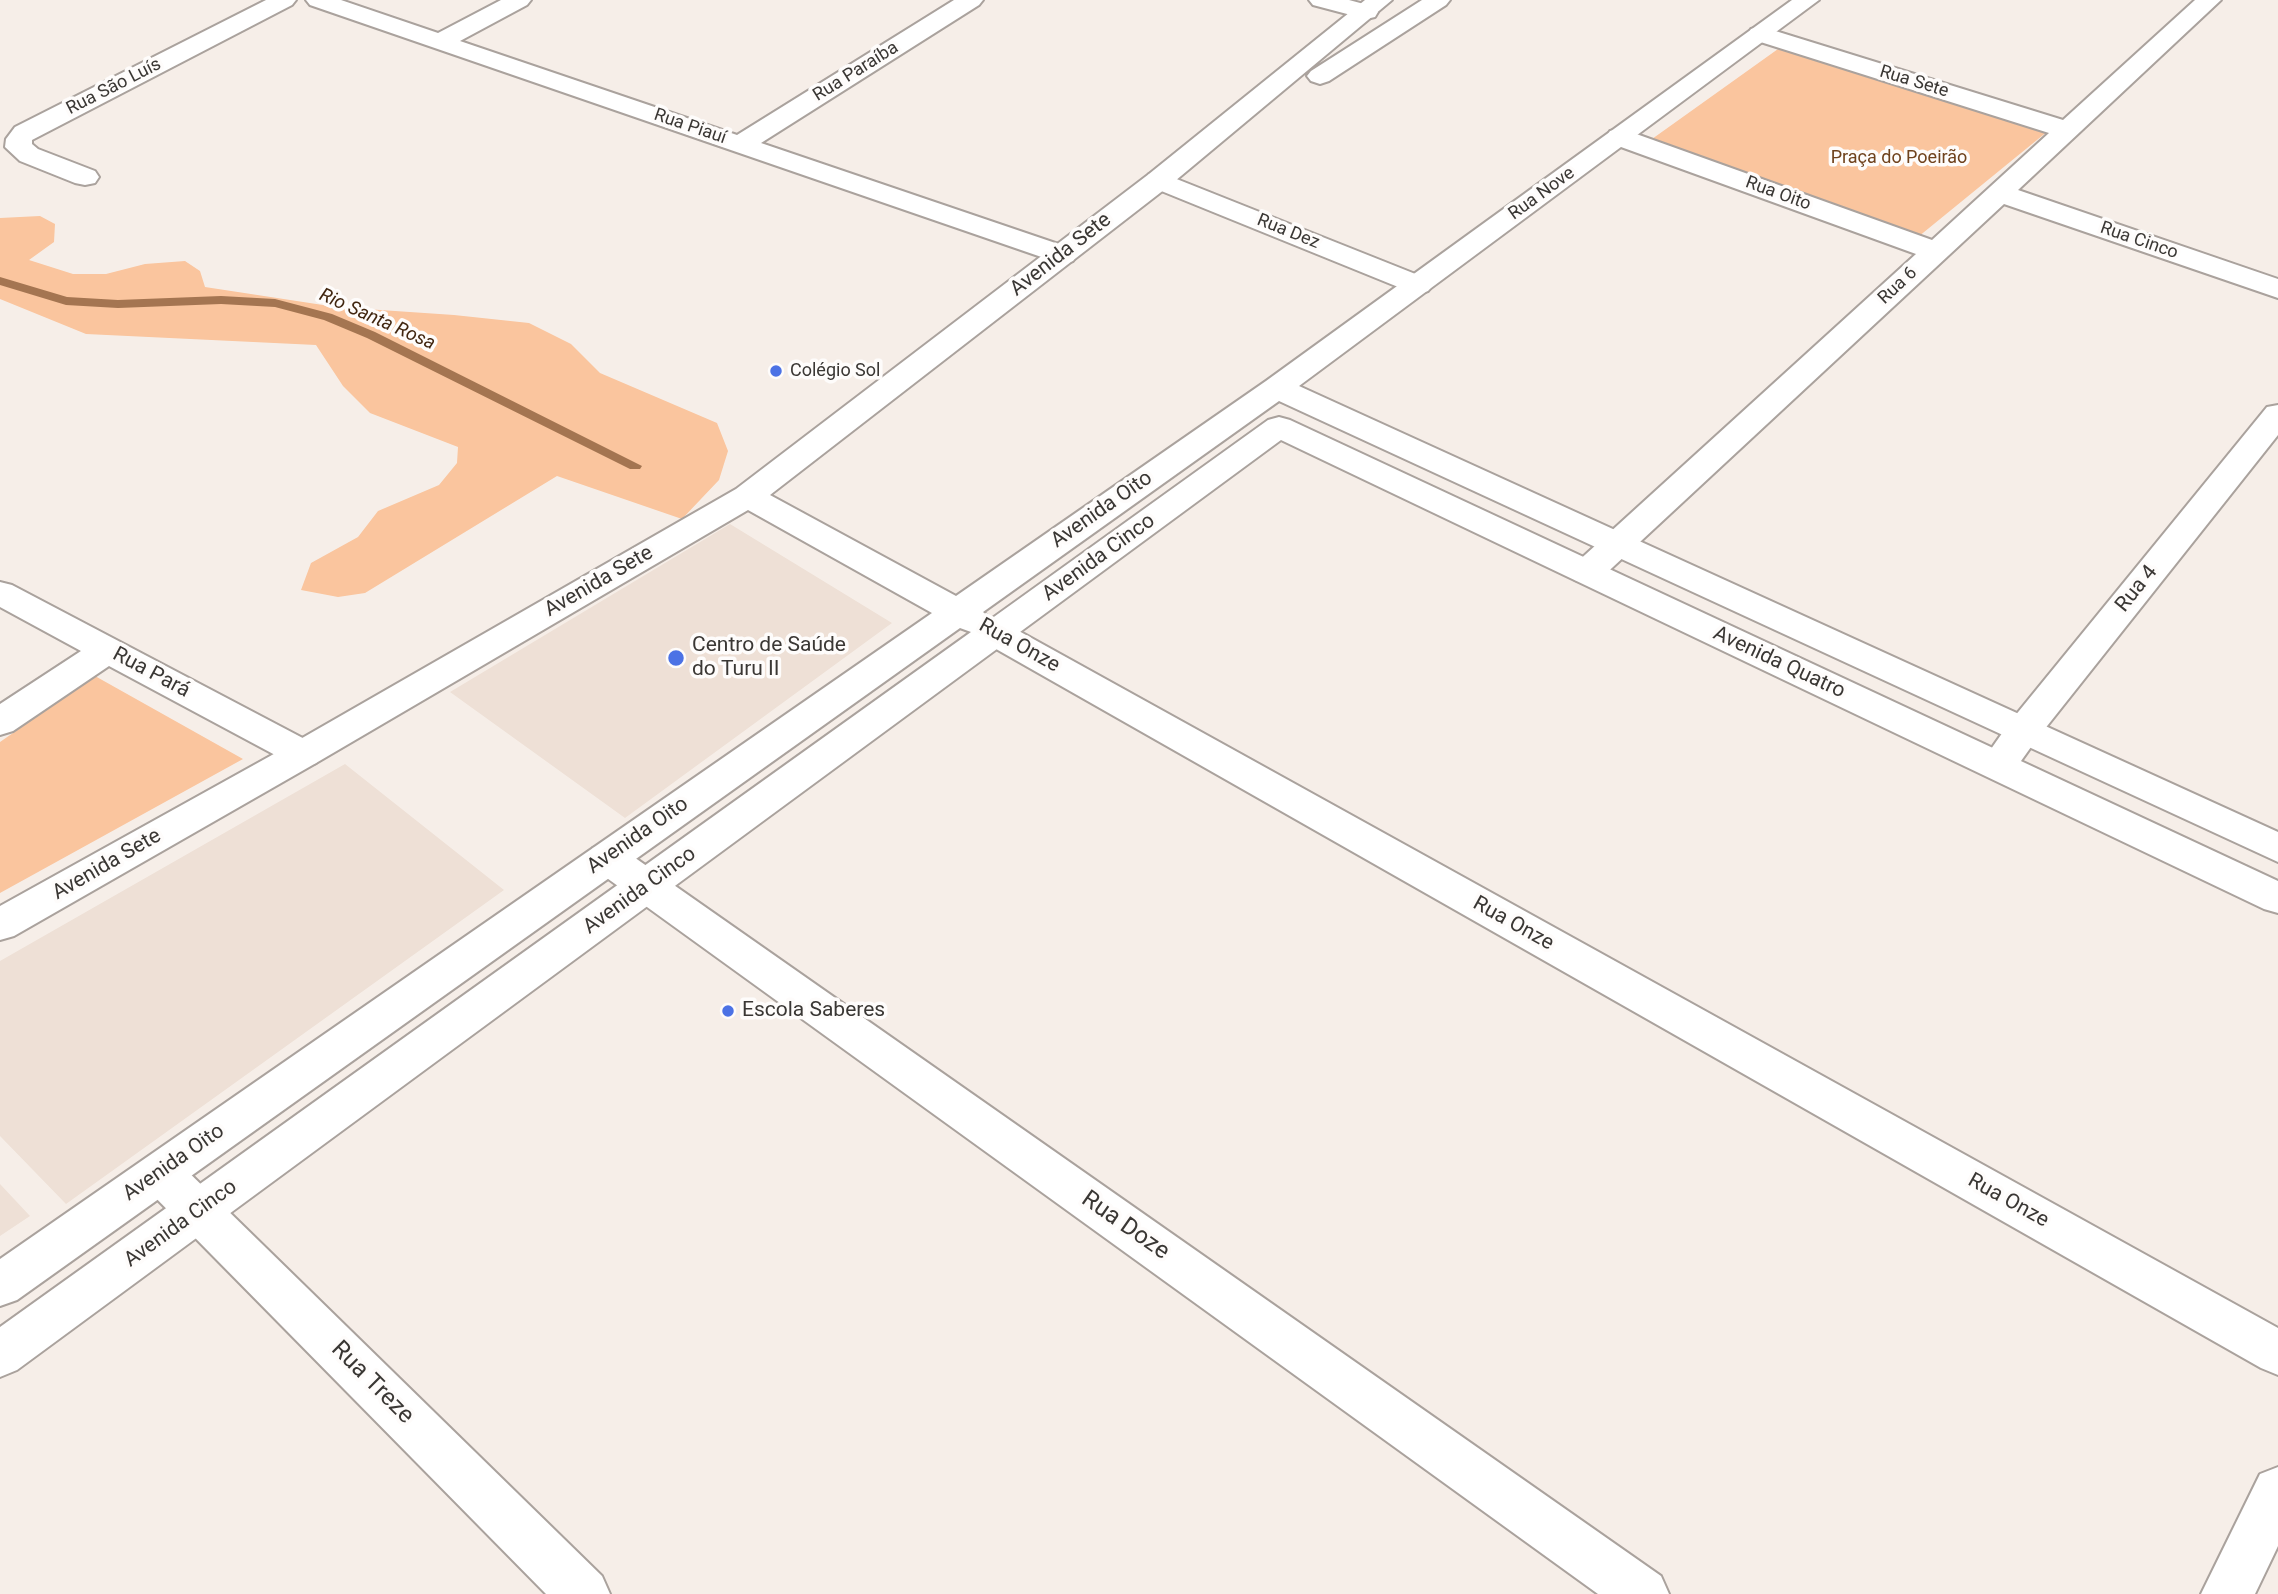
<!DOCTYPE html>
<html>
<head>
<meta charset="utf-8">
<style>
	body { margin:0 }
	canvas { display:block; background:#f6eee8 }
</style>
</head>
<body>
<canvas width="2278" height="1594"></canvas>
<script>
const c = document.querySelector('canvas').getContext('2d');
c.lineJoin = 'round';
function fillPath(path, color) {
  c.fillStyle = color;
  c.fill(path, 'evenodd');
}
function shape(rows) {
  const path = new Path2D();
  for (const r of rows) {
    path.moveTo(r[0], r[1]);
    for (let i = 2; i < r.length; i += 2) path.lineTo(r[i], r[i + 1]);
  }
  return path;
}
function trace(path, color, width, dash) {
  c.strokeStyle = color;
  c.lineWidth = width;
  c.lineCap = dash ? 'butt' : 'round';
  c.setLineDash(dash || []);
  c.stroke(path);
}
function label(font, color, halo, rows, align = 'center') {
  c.font = font + ' Roboto,sans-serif';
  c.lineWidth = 7;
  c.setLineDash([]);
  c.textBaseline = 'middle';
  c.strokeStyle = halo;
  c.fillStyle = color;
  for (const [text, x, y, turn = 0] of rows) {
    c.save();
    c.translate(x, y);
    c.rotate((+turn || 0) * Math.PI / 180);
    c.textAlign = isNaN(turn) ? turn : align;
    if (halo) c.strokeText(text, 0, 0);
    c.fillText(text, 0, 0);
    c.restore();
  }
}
const built = shape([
	[730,524,892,623,625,818,450,692],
	[345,764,504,890,66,1204,0,1136,0,961],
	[0,1184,30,1216,0,1236]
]);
const green = shape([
	[1778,49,2048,131,1918,237,1645,144],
	[40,216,55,224,54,242,29,260,73,274,106,274,145,264,185,261,200,271,205,287,336,307,454,315,529,323,571,344,600,373,717,423,728,451,719,480,682,519,557,476,365,593,338,597,301,590,311,563,358,537,378,511,439,485,457,463,458,447,370,413,343,386,316,345,86,334,0,299,0,218],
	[95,676,243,759,0,893,0,742]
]);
const stream = shape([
	[0,277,67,297,118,300,221,296,275,299,332,314,375,332,642,466,640,469,630,469,367,338,324,320,275,307,221,304,118,308,66,305,0,285,0,277]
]);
const street = shape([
	[266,0,296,0,292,5,32,140,32,144,38,149,95,171,99,177,95,183,85,185,75,183,20,161,5,147,6,139,15,127,266,0],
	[306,0,341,0,438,33,501,0,531,0,527,5,460,41,737,135,954,0,983,0,979,5,761,143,1073,249,1077,255,1073,261,1063,264,1053,261,310,5,306,0],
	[1309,0,1349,0,1375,7,1378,12,1375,17,1366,19,1313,5,1309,0],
	[2195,0,2221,0,2018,190,2278,279,2278,298,2004,204,1599,580,1587,583,1575,580,1570,572,1575,564,1916,254,1610,143,1606,137,1610,131,1619,129,1628,131,1932,240,2049,133,1751,39,1748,34,1751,29,1760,27,1769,29,2063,120,2195,0],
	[1159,172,1428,279,1433,285,1428,291,1418,294,1408,291,1149,186,1145,180,1149,174,1159,172],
	[2278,405,2278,435,2036,740,2011,775,1998,779,1985,775,1979,766,2010,722,2267,407,2278,405],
	[0,582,12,585,316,745,322,754,316,763,303,767,290,763,109,666,13,731,0,735,0,704,81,651,0,607,0,582],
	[995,621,1008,625,2278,1328,2278,1375,2261,1368,982,641,977,633,982,625,995,621],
	[607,844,621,848,1661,1576,1669,1594,1598,1594,593,868,587,858,593,848,607,844],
	[160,1154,176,1160,602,1576,610,1594,546,1594,144,1186,137,1173,144,1160,160,1154],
	[2278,1467,2278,1546,2255,1594,2201,1594,2260,1474,2278,1467]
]);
const secondary = shape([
	[1365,0,1392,0,1169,186,770,495,956,596,1266,381,1792,0,1819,0,1299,386,2278,832,2278,862,1279,401,983,612,991,619,1268,420,1279,417,1290,420,2278,881,2278,913,2264,909,1281,440,17,1370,0,1377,0,1327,971,632,960,628,17,1300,0,1306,0,1259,932,613,748,510,316,763,14,936,0,940,0,906,290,745,736,489,1149,174,1365,0],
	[1422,0,1450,0,1446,5,1329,81,1320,84,1311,81,1307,76,1311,71,1422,0]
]);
const markers = [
	[776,371,7,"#4c72e5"],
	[676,658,9,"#4c72e5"],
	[728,1011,7,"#4c72e5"]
];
const farStreetnames = [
	["Rua Paraíba",856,72,-32],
	["Rua Sete",1914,82,17],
	["Rua São Luís",114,87,-27],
	["Rua Piauí",690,127,19],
	["Rua Nove",1542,194,-36],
	["Rua Oito",1778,194,20],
	["Rua Dez",1288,232,22],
	["Rua Cinco",2139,241,19],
	["Rua 6",1898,286,-43]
];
const farParknames = [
	["Praça do Poeirão",1899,158]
];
const farPoinames = [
	["Colégio Sol",790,371]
];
const farWaternames = [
	["Rio Santa Rosa",377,320,24]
];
const streetNames = [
	["Avenida Sete",1061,255,-38],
	["Avenida Oito",1102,510,-35],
	["Avenida Cinco",1099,558,-36],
	["Avenida Sete",599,582,-30],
	["Rua 4",2137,589,-51],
	["Rua Onze",1019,646,29],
	["Avenida Quatro",1779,663,25],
	["Rua Pará",151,673,28],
	["Avenida Oito",638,836,-35],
	["Avenida Sete",107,865,-30],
	["Avenida Cinco",640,891,-36],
	["Rua Onze",1513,924,29],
	["Avenida Oito",174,1163,-35],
	["Rua Onze",2008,1201,29],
	["Avenida Cinco",181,1224,-36]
];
const poiNames = [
	["Centro de Saúde",692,646],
	["do Turu II",692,670],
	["Escola Saberes",742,1011]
];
const nearStreetnames = [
	["Rua Doze",1125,1226,35],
	["Rua Treze",372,1383,45]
];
fillPath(built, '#eee0d6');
fillPath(green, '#fac59e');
fillPath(stream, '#a47551');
trace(street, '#aaa29d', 4);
trace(secondary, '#aaa29d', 4);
fillPath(street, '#fff');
fillPath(secondary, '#fff');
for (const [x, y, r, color] of markers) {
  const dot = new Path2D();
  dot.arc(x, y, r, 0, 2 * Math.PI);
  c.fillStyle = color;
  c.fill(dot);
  trace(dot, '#fefcfb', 2.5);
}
label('18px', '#3a3734', '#fefcfb', farStreetnames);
label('18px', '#6f421d', '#fefcfb', farParknames);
label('18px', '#3a3734', '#fefcfb', farPoinames, 'left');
label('italic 19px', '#412610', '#fefcfb', farWaternames);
label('21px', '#3a3734', '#fefcfb', streetNames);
label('21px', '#3a3734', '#fefcfb', poiNames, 'left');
label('24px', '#3a3734', '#fefcfb', nearStreetnames);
</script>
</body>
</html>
